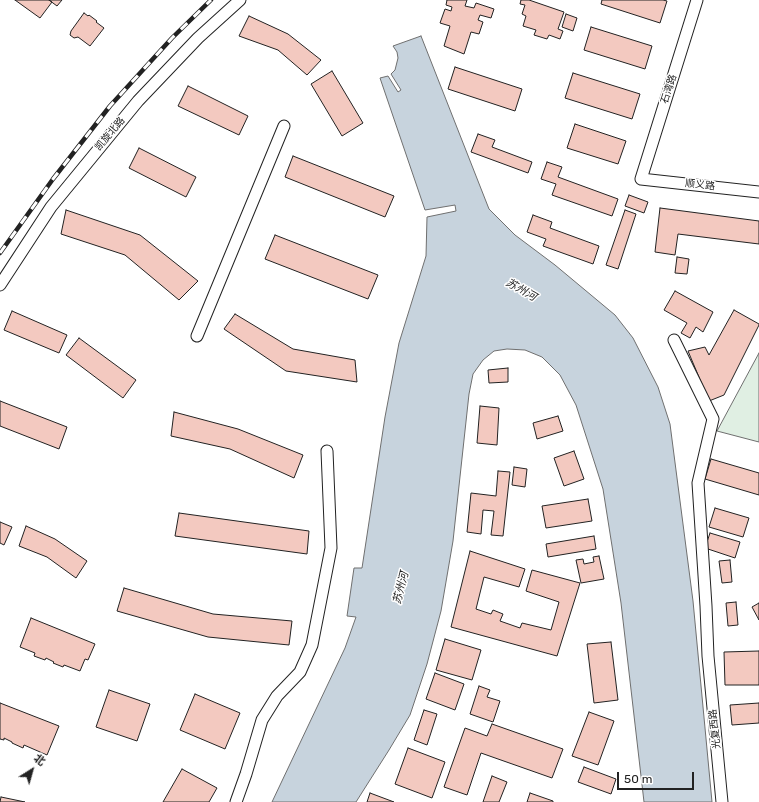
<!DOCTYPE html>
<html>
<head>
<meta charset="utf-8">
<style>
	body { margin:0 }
	#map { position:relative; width:759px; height:802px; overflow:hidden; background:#fff; font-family:Rubik,"Noto Sans SC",sans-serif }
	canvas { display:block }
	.north { position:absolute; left:12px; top:750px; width:40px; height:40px; -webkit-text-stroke:3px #fff; paint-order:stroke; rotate:37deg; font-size:11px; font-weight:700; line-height:16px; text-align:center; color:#222 }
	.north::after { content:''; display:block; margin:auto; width:14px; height:18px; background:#222; clip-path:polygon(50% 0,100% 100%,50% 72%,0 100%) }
	.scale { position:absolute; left:617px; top:772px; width:77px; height:18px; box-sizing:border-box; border:2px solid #222; border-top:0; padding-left:5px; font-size:12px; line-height:14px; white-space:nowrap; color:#222; -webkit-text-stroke:3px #fff; paint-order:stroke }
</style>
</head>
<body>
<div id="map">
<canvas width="759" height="802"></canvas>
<div class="north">北</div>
<div class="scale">50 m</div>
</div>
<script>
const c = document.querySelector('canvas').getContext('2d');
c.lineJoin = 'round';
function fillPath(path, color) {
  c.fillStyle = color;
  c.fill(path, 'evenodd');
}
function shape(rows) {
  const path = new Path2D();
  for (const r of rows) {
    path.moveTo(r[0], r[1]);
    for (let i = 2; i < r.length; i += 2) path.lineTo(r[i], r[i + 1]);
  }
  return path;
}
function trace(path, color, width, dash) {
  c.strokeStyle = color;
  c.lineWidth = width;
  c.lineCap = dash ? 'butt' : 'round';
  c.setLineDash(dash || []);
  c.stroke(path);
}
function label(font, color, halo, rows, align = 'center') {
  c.font = font + ' Rubik,"Noto Sans SC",sans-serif';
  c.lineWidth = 3;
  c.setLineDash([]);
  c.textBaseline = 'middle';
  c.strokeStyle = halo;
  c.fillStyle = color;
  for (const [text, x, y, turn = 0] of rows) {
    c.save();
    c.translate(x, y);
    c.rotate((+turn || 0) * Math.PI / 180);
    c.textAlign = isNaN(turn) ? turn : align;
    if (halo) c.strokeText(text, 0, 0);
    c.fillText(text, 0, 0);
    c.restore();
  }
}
const green = shape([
	[759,353,759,442,717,431,759,353]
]);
const water = shape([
	[421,36,489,209,515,235,555,265,615,315,633,338,658,387,670,424,693,601,712,802,644,802,621,603,603,489,576,405,560,375,542,357,525,350,507,349,494,351,483,360,473,374,469,394,453,541,441,611,427,664,410,715,389,750,356,802,272,802,345,648,356,617,347,616,354,568,362,568,385,417,399,343,426,256,427,217,456,211,455,205,425,210,380,78,388,76,398,92,401,90,391,74,395,70,398,58,397,52,393,46,421,36]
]);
const building = shape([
	[15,0,49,0,52,2,40,18,15,0],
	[49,0,62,0,57,6,49,0],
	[447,0,467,0,465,6,474,8,476,3,494,9,491,18,480,15,478,20,483,22,479,34,471,32,464,54,444,46,450,26,440,23,445,9,451,11,452,7,446,5,447,0],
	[521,0,529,0,564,12,558,29,563,31,560,39,549,35,547,39,534,35,536,30,523,26,526,16,522,14,525,5,520,4,521,0],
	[602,0,663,0,667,1,660,23,601,4,602,0],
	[84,13,88,16,89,15,97,21,96,22,104,28,90,46,78,37,74,38,70,35,71,31,84,13],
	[566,14,577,18,573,31,562,27,566,14],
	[249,16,288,34,321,60,307,75,278,50,239,36,249,16],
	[591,27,652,46,645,69,584,50,591,27],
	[455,67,522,89,515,111,448,89,455,67],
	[332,71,363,123,342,136,311,84,332,71],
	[573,73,640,94,632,119,565,98,573,73],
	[188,86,248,116,239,135,178,106,188,86],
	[575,124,626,141,618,164,567,148,575,124],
	[478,134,495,140,492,147,532,162,528,173,471,152,478,134],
	[139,148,196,177,186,197,129,168,139,148],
	[293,156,394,196,385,217,285,177,293,156],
	[547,162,562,167,558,177,618,199,612,216,552,195,556,184,541,179,547,162],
	[629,195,648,202,644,213,625,206,629,195],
	[660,208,759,221,759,244,678,234,675,255,655,252,660,208],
	[66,210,140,235,198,281,179,300,125,255,61,234,66,210],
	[625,210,636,214,618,269,606,265,625,210],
	[533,215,552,222,550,228,599,246,593,264,543,246,546,239,527,232,533,215],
	[275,235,378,275,368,299,265,259,275,235],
	[677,257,689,259,687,274,675,273,677,257],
	[675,291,713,312,703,332,696,327,690,338,681,333,687,323,664,310,675,291],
	[734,310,759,324,759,325,724,395,709,401,688,351,705,347,709,355,734,310],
	[12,311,67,335,59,353,4,330,12,311],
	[235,314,293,349,355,360,357,382,286,371,224,329,235,314],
	[79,338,136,380,123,398,66,355,79,338],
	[508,368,508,382,489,383,488,370,508,368],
	[0,401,67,427,59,449,0,426,0,401],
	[480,406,499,408,497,445,477,443,480,406],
	[174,412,238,429,303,455,294,478,230,449,171,436,174,412],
	[558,416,563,431,537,439,533,423,558,416],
	[574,451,584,479,564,486,554,458,574,451],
	[711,459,759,473,759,495,705,479,711,459],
	[514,467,527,469,525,487,512,485,514,467],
	[498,471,510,472,503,536,491,535,494,511,483,510,481,534,467,532,471,493,496,496,498,471],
	[588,499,592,521,546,528,542,506,588,499],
	[715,508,749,518,743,537,709,527,715,508],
	[179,513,309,531,307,554,175,536,179,513],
	[0,522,12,527,4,545,0,543,0,522],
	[26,526,55,539,87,561,76,578,47,557,19,546,26,526],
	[710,533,740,542,735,558,705,548,710,533],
	[594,536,596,549,548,557,546,544,594,536],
	[470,551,525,569,519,587,484,577,476,609,491,614,493,610,503,614,500,621,520,628,522,623,551,630,559,602,526,591,532,570,580,583,557,656,451,627,470,551],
	[599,556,604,579,581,583,576,560,583,559,584,564,594,562,593,557,599,556],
	[730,560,732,582,722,583,719,561,730,560],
	[124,588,213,614,292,621,289,645,208,637,117,611,124,588],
	[736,602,738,625,728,626,726,603,736,602],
	[759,603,759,620,752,607,759,603],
	[31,618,95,644,88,660,85,659,80,671,64,665,63,667,53,663,54,662,46,658,45,660,34,656,35,653,20,647,31,618],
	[445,639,481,650,472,680,436,670,445,639],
	[611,642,618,700,594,703,587,644,611,642],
	[759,651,759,685,725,685,724,652,759,651],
	[435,673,464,684,455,710,426,699,435,673],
	[479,686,490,690,487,697,500,701,493,722,470,714,479,686],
	[109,690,150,704,137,741,96,727,109,690],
	[195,694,240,713,225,749,180,730,195,694],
	[0,703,59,726,47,755,24,745,23,748,12,743,12,742,4,738,4,740,0,739,0,703],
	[759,703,759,723,732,725,730,705,759,703],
	[424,710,437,714,427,745,414,740,424,710],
	[589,712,614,721,598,765,572,756,589,712],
	[492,724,563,749,552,778,481,753,467,795,444,787,465,728,487,736,492,724],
	[408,748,445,762,432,798,395,784,408,748],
	[584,767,616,779,611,794,578,782,584,767],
	[182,769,217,788,209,802,163,802,182,769],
	[492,776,507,782,499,802,483,802,492,776],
	[370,793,394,802,367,802,370,793],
	[530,793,553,801,553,802,527,802,530,793],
	[1,797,25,802,0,802,1,797]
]);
const minor = shape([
	[697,0,641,179,759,192],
	[0,285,51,207,138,101,198,38,240,0],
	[197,336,284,126],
	[674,340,713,419,698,483,706,606,708,656,722,802],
	[236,802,246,774,262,720,277,696,300,672,312,645,331,548,327,451]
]);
const rail = shape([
	[0,253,53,179,110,106,172,38,211,0]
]);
const streetNames = [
	["石湾路",669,89,-72],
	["凯旋北路",110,134,-50],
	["顺义路",700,185,6],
	["光复西路",715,729,-96]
];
const waterNames = [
	["苏州河",521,290,30],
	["苏州河",401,588,-76]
];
fillPath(green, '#e0efe3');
trace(green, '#6f6f6f', 1);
fillPath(water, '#c7d3dd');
trace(water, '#6f6f6f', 1);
fillPath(building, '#f3c9c0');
trace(building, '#222', 1);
trace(minor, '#222', 13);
trace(minor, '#fff', 11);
trace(rail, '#222', 4.5);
trace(rail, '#fff', 3, [9]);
label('10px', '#222', '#fff', streetNames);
label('italic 11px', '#222', '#fff', waterNames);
</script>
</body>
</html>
